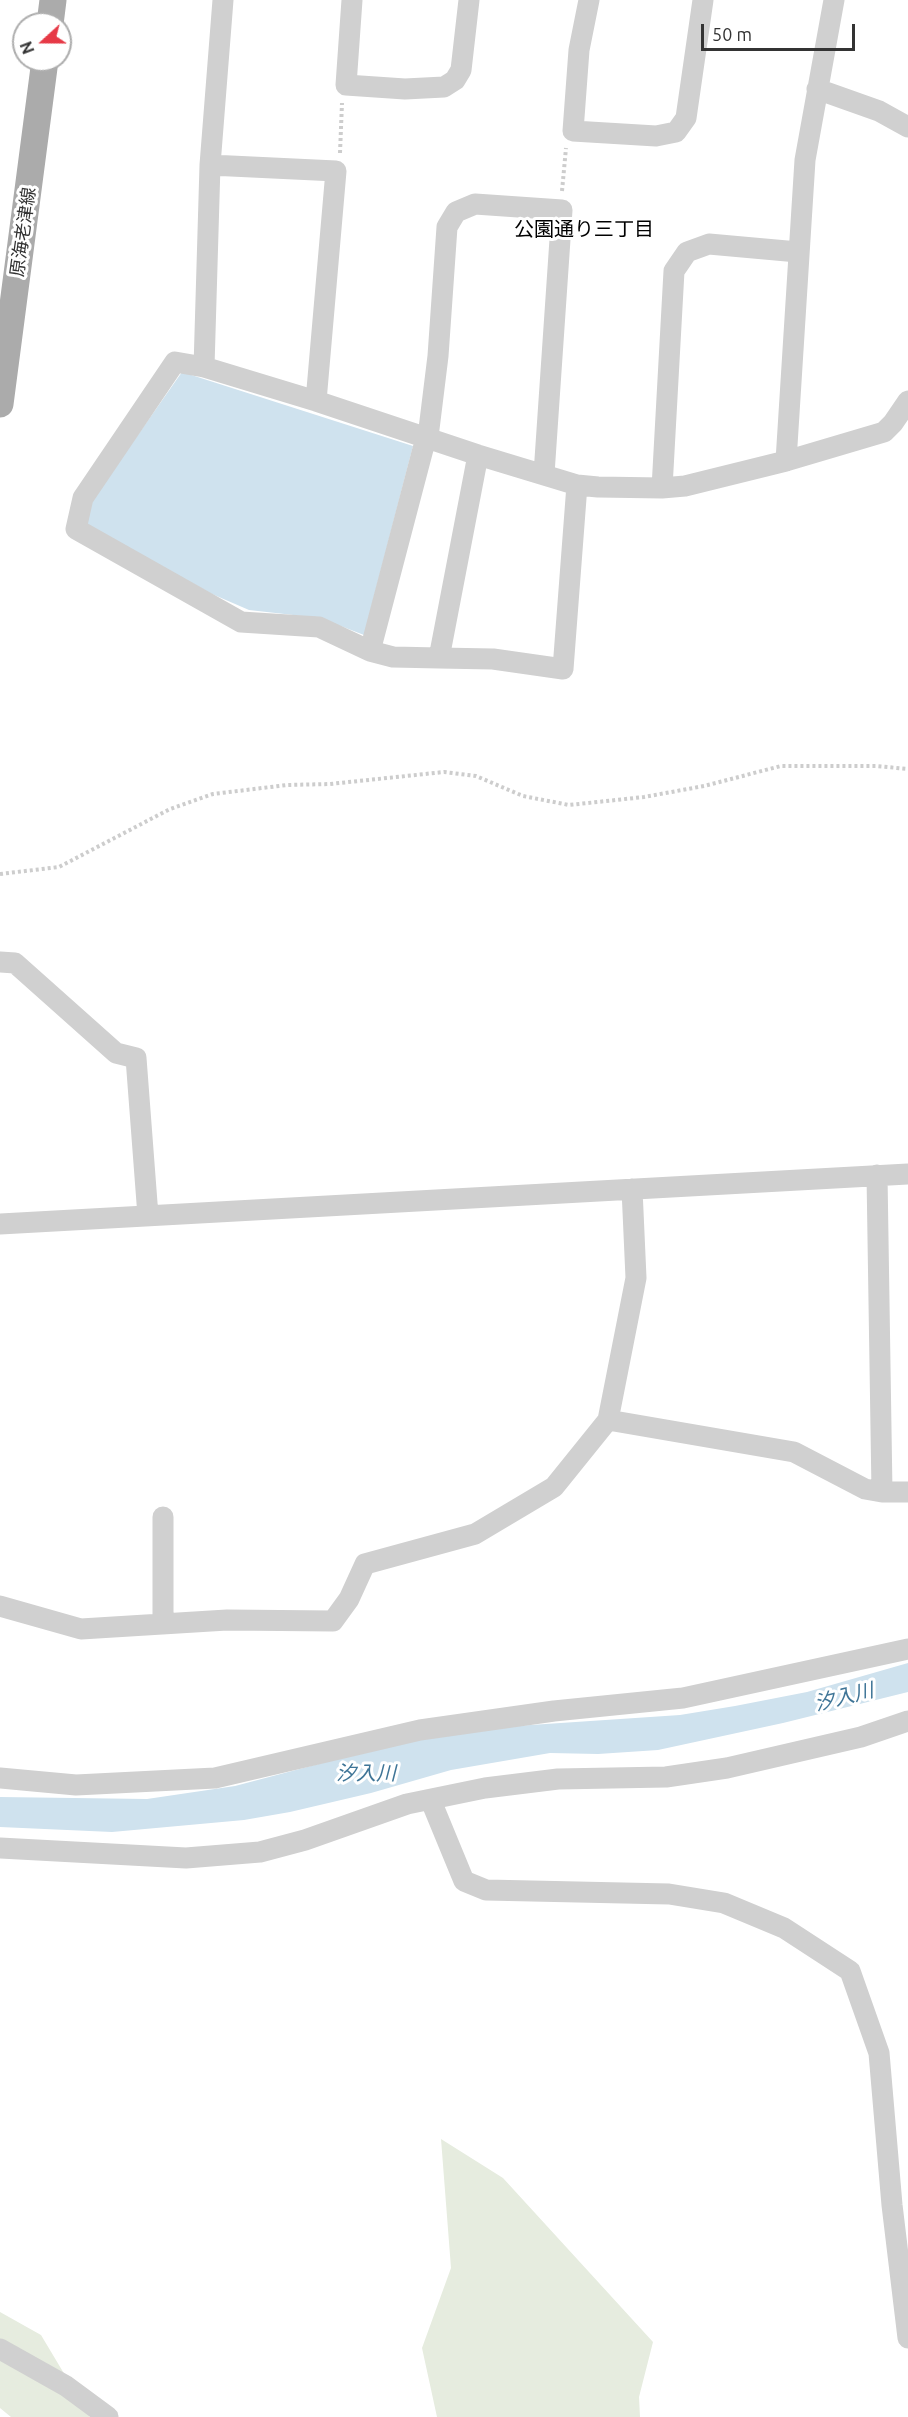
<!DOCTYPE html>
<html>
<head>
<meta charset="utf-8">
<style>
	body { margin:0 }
	#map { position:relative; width:908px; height:2417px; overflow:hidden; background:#fff; font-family:Ubuntu,sans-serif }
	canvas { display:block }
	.north { position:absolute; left:12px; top:12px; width:60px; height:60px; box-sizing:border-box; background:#fff; border:2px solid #adadad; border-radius:50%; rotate:249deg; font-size:16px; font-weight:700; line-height:24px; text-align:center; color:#333 }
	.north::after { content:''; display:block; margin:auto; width:21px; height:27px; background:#e63946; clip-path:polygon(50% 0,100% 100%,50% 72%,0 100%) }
	.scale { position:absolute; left:701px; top:24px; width:154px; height:27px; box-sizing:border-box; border:3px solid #333; border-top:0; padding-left:8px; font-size:18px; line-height:21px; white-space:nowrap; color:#333; -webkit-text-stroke:4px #fff; paint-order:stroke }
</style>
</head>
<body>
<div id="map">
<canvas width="908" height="2417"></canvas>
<div class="north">N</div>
<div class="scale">50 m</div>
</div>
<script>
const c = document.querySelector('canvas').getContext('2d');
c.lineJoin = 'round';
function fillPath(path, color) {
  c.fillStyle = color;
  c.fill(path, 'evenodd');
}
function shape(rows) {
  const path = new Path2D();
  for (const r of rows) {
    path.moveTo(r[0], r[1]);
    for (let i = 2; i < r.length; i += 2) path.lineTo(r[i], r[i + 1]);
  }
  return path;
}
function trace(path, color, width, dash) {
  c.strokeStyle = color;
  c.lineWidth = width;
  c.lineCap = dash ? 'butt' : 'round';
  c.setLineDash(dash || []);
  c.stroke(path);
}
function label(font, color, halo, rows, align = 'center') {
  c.font = font + ' Ubuntu,"Noto Sans JP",sans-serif';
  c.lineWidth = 6;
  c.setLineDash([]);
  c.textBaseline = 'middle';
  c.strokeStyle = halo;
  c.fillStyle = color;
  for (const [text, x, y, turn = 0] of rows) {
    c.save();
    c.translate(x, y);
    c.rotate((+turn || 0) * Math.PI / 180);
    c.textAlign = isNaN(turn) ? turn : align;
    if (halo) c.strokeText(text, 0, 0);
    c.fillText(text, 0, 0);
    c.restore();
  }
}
const green = shape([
	[441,2139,503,2178,653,2342,639,2397,640,2417,437,2417,422,2348,451,2268],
	[0,2312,41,2335,90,2417,11,2417,0,2408]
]);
const water = shape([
	[182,372,413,446,364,635,320,618,249,610,212,594,86,524,90,503],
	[908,1663,908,1692,783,1723,658,1750,598,1754,550,1753,451,1770,371,1793,290,1812,244,1820,112,1832,0,1827,0,1797,147,1799,235,1786,402,1742,501,1727,680,1715,735,1706,807,1692]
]);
const path = shape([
	[340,153,342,103],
	[562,191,566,148],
	[0,874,59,867,170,809,213,794,287,785,330,784,444,772,476,776,523,796,569,805,644,797,704,786,781,766,876,766,908,769]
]);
const minor = shape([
	[352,0,346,85,405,89,444,87,455,80,461,70,469,0],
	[589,0,579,50,573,131,656,136,676,132,686,118,703,0],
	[817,89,879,111,908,127],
	[210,165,336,171,316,401],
	[204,367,210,165,223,0],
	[478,455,439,658,393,657,370,651,423,449,428,437,438,356,447,227,456,212,475,204,562,210,544,474],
	[786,461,805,160,834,0],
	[662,488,674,271,687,252,709,244,798,252],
	[370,651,319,627,241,622,76,529,83,498,175,362,204,367,316,401,478,455,577,485,598,487,662,488,685,486,786,461,884,432,893,423,908,401],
	[439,658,493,659,563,669,577,485],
	[0,962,15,963,116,1053,136,1058,148,1216],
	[877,1175,882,1492],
	[0,1224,908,1174],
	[608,1420,794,1452,865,1489,882,1492,908,1492],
	[163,1517,163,1624],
	[0,1606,81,1629,227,1620,333,1621,349,1599,365,1564,475,1534,554,1487,608,1420,636,1278,632,1189],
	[0,1778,76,1785,215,1778,420,1730,554,1711,683,1698,908,1649],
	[431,1801,464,1881,486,1890,669,1894,724,1903,784,1928,850,1971,879,2053,892,2205,908,2338],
	[0,1848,186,1858,260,1852,305,1840,407,1804,485,1788,558,1779,666,1777,727,1768,861,1737,908,1721],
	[0,2349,66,2386,108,2417]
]);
const major = shape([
	[50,24,53,0],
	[0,404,45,60]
]);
const streetNames = [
	["原海老津線",23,232,-82]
];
const neighbourhoodNames = [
	["公園通り三丁目",584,229]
];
const waterNames = [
	["汐入川",844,1697,-14],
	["汐入川",366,1773]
];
fillPath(green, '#e6ecdf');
fillPath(water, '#cfe2ee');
trace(path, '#cdcdcd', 4, [3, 3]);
trace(minor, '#d0d0d0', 21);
trace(major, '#ababab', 27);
label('18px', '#333', '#fff', streetNames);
label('20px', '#000', '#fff', neighbourhoodNames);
label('italic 20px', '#3f7597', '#fff', waterNames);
</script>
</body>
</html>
